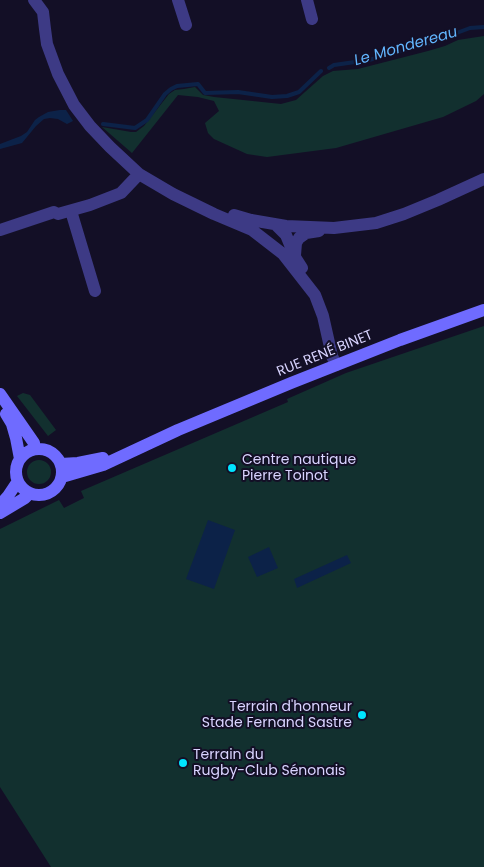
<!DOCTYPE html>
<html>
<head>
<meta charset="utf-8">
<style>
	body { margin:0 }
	canvas { display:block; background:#130f26 }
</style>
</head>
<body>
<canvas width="484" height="867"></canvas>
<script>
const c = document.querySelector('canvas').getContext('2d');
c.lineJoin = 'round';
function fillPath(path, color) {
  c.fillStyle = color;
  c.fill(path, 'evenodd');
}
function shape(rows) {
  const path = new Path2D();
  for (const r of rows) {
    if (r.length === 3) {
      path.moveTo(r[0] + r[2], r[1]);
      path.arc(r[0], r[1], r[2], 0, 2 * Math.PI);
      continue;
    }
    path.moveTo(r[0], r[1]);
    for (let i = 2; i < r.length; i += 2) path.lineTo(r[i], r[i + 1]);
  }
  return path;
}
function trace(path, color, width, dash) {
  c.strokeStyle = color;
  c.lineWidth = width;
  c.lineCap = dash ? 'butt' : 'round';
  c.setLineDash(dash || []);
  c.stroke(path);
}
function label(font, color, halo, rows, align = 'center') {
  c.font = font + ' Poppins,sans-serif';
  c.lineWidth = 4;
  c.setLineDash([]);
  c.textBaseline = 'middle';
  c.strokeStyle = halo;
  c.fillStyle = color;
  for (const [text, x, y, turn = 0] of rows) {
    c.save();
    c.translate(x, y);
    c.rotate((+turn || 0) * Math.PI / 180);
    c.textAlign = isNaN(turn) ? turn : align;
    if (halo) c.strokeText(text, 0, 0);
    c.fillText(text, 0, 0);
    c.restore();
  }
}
const green = shape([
	[484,36,484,94,476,101,443,117,336,148,267,157,247,154,214,139,208,133,205,123,219,111,214,101,198,97,178,95,132,153,102,127,131,132,136,132,144,126,169,94,175,90,184,89,195,87,203,95,214,97,281,104,296,100,323,76,333,71,358,69,428,51,445,46,458,40],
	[484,326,484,867,51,867,0,787,0,529,59,500,64,508,84,498,81,491,288,402,287,399,346,373],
	[23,393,30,395,56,430,48,436,17,396],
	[39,472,12]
]);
const water = shape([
	[60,110,66,110,73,121,67,124,58,119,50,118,44,119,36,126,22,143,0,149,0,144,21,136,27,132,35,120,39,117,48,112],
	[208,520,235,530,214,589,186,579],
	[269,547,278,568,257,577,248,557],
	[347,555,351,563,297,588,294,579]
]);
const stream = shape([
	[329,68,334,65,369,60,430,43,470,28,484,27],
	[103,124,135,128,147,120,165,94,171,89,177,86,198,84,205,93,238,92,272,97,287,96,299,92,321,71]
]);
const street = shape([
	[34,0,43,12,45,29,47,44,58,74,74,105,90,126,110,147,139,174,173,194,214,214,252,230,283,254,315,295,323,316,332,356,336,365],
	[178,0,186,25],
	[307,0,312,19],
	[71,211,95,291],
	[234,215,251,220,286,226,334,228,376,223,404,214,438,200,484,179],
	[276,225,286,235,295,257,302,268],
	[0,230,54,212,58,214,90,205,121,193,139,174],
	[295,255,296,243,299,238,306,233,319,231]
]);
const secondary = shape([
	[0,394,34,443,35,449],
	[6,414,12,424,16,438,20,459],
	[39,472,23],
	[61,464,78,463,103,458],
	[62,477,103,465,178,430,291,383,400,340,484,310],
	[0,505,8,496,18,481],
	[0,513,25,498,30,493]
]);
const markers = [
	[232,468,5,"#00e5ff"],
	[362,715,5,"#00e5ff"],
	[183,763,5,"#00e5ff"]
];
const streetNames = [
	["RUE RENÉ BINET",325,354,-22]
];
const poiNames = [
	["Centre nautique",242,460],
	["Pierre Toinot",242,476],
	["Terrain d'honneur",352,707,"right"],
	["Stade Fernand Sastre",352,723,"right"],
	["Terrain du",193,755],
	["Rugby-Club Sénonais",193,771]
];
const waterNames = [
	["Le Mondereau",406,47,-16]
];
fillPath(green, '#12302f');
fillPath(water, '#0c2248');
trace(stream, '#0c2248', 4);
trace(street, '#3d3a85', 12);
trace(secondary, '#6f6bff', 12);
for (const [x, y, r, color] of markers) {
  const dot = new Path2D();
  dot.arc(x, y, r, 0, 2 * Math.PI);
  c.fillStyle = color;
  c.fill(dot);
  trace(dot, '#130f26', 2);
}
label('14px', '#d9d4ff', '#130f26', streetNames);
label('14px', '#d9d4ff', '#130f26', poiNames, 'left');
label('italic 15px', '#62b6ff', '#130f26', waterNames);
</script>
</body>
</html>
